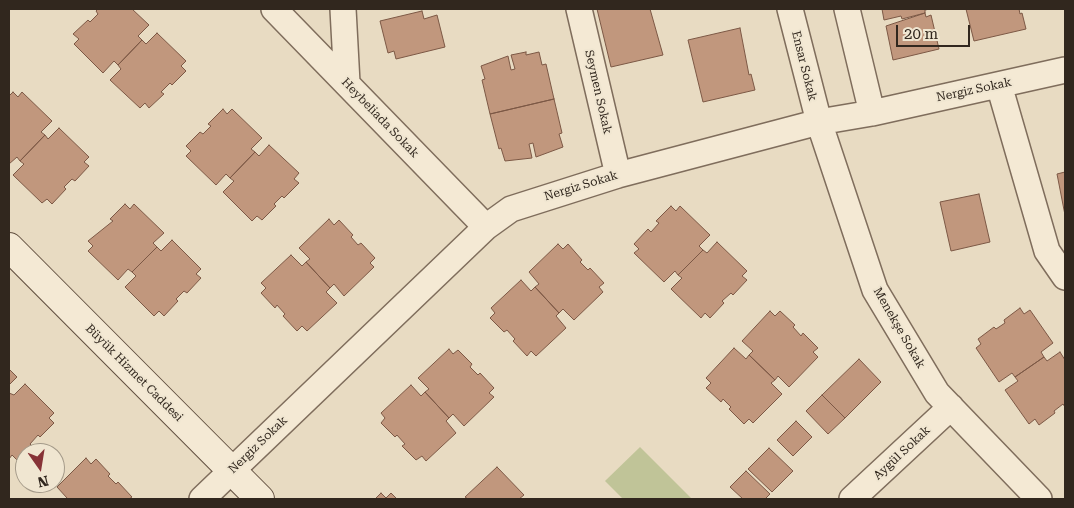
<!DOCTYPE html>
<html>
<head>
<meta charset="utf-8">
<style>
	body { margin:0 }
	#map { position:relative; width:1074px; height:508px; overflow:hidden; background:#e8dbc2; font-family:"Roboto Serif",serif }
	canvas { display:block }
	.frame { position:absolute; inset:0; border:10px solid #31271e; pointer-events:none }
	.north { position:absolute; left:15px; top:443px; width:50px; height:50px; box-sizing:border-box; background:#f0e6d1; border:1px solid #a49a89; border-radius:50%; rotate:167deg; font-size:14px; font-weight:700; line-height:20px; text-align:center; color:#31271e }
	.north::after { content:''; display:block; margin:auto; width:18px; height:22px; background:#873337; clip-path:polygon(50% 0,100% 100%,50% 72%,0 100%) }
	.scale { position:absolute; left:896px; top:25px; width:74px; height:22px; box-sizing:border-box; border:2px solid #31271e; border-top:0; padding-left:6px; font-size:15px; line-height:18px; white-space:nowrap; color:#31271e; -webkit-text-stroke:4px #f0e6d1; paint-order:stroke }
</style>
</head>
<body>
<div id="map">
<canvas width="1074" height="508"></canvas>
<div class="frame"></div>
<div class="north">N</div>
<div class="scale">20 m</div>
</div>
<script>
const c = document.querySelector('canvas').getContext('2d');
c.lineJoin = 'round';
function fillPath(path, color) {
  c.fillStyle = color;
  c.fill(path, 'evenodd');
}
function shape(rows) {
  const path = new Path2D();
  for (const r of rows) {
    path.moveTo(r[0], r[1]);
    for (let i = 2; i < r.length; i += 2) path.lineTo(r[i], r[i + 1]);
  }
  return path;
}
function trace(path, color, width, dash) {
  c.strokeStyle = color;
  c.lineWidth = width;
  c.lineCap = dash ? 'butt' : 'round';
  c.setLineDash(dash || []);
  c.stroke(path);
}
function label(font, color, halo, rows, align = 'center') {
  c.font = font + ' "Roboto Serif",serif';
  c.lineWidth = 4;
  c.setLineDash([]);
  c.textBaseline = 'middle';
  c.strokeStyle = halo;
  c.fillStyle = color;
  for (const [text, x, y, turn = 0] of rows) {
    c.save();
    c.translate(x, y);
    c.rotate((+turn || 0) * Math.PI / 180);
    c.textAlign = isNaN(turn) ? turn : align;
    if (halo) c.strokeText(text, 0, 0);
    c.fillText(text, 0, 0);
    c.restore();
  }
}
const green = shape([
	[640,447,692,499,623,499,605,481]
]);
const building = shape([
	[98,9,132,9,149,25,138,36,142,40,118,65,114,61,103,73,74,44,79,39,73,34,88,20,90,22,98,14,96,11,98,9],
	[597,9,652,9,650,9,663,55,611,67,597,9],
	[882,9,930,9,925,10,925,13,902,19,901,16,884,20,882,9],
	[966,9,1019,9,1020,14,1022,13,1026,29,974,41,966,9],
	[422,11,424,19,437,15,445,47,396,59,394,51,388,53,380,21,422,11],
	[925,13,926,17,931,15,939,49,893,60,886,26,925,13],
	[740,28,749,75,751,74,755,90,703,102,688,40,740,28],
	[157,33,186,61,181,66,186,71,172,85,170,83,161,92,164,94,149,108,145,103,140,108,110,80,121,69,118,65,142,40,146,44,157,33],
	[526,52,526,55,539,52,542,65,546,64,554,99,490,114,482,80,485,79,481,66,508,56,511,70,515,69,511,55,526,52],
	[13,92,18,97,22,92,52,121,41,132,45,135,20,161,17,157,9,164,9,96,13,92],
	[554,99,562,133,559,134,563,147,536,157,533,143,529,144,532,158,505,161,501,148,499,149,490,114,554,99],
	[223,109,227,114,232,109,262,138,251,149,255,152,230,178,226,174,216,185,186,156,191,151,186,146,200,132,203,134,211,126,208,124,223,109],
	[59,128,89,157,84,162,89,166,75,181,72,179,64,187,66,189,52,204,47,199,42,203,13,175,24,164,20,161,45,135,48,139,59,128],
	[269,145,299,173,294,179,299,183,284,198,282,196,274,204,276,206,262,220,257,216,252,221,223,192,234,181,230,178,255,152,259,156,269,145],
	[1065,172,1065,215,1057,174,1065,172],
	[979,194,990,242,951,251,940,202,979,194],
	[125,204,130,209,134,204,164,233,153,243,157,247,132,272,128,269,118,280,88,251,93,246,88,241,113,221,110,219,125,204],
	[671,206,676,211,680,206,710,235,699,246,703,250,678,275,675,271,664,282,634,253,639,249,634,244,648,229,651,232,659,223,656,221,671,206],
	[329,219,334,225,339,220,353,235,351,237,358,245,361,243,375,258,370,263,374,267,344,296,334,284,330,288,306,262,310,259,299,248,329,219],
	[172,240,201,269,196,274,201,278,187,293,184,291,176,299,178,301,164,316,159,311,154,316,125,287,136,276,132,272,157,247,161,251,172,240],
	[717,242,747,271,742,276,747,280,733,295,731,293,722,301,724,303,710,318,705,313,701,318,671,289,682,278,678,275,703,250,707,253,717,242],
	[558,244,563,249,568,244,582,260,580,262,588,270,590,268,604,283,599,287,603,292,574,320,563,309,559,313,535,287,539,284,529,272,558,244],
	[291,255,302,266,306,262,330,288,326,292,337,303,307,331,302,326,297,331,283,316,285,314,277,305,275,308,261,293,266,288,261,283,291,255],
	[521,280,531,291,535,287,559,313,556,316,566,328,536,356,531,351,527,356,513,341,515,339,507,330,504,332,490,318,495,313,491,308,521,280],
	[1020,308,1024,314,1030,310,1053,343,1041,352,1044,357,1015,377,1012,373,999,382,976,348,981,344,978,339,994,327,996,329,1005,323,1004,320,1020,308],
	[770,311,775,316,780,311,795,325,793,327,801,336,803,333,818,348,813,352,818,357,789,387,778,376,775,380,749,355,753,351,742,341,770,311],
	[734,348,746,359,749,355,775,380,771,383,782,394,753,423,749,419,744,424,729,409,731,407,723,399,721,402,706,388,711,383,706,378,734,348],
	[449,349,453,354,458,350,472,364,470,367,478,375,480,373,494,388,489,393,494,397,464,426,453,414,449,418,425,392,429,389,418,378,449,349],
	[1060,352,1065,360,1065,407,1063,404,1054,411,1055,413,1039,425,1035,419,1029,424,1005,390,1018,381,1015,377,1044,357,1047,361,1060,352],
	[859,359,881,382,845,418,822,395,859,359],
	[9,369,17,377,9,385,9,369],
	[25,384,54,413,49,418,54,423,40,437,38,435,30,444,32,446,17,460,12,455,9,459,9,393,14,395,25,384],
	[411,385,421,396,425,392,449,418,446,421,456,433,426,461,422,456,416,460,402,446,405,444,397,435,395,437,381,423,385,418,381,413,411,385],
	[822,395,845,418,828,434,806,411,822,395],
	[796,421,812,437,793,456,777,440,796,421],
	[769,448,793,471,772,492,748,469,769,448],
	[86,458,91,464,96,459,110,474,108,476,116,484,118,482,132,497,129,499,66,499,67,498,57,487,86,458],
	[497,467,524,495,519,499,468,499,465,497,497,467],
	[746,471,770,494,765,499,743,499,730,487,746,471],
	[381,493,386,498,391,493,397,499,375,499,381,493]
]);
const street = shape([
	[274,9,486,227],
	[343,9,347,83],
	[579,9,618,175],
	[790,9,819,122,875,290,937,393,1039,499],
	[847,9,872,113],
	[999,85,1047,251,1065,277],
	[202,499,486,227,511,209,618,175,819,122,872,113,1065,70],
	[852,499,951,407]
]);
const secondary = shape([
	[9,247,260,499]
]);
const streetNames = [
	["Ensar Sokak",804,66,76],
	["Nergiz Sokak",974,90,-12],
	["Seymen Sokak",598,92,77],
	["Heybeliada Sokak",380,118,46],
	["Nergiz Sokak",581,186,-17],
	["Menekşe Sokak",899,328,60],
	["Büyük Hizmet Caddesi",134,373,45],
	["Nergiz Sokak",258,445,-44],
	["Aygül Sokak",902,453,-43]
];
fillPath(green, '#c0c498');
fillPath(building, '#c1977d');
trace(building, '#7c5845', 1);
trace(street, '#7f6d5c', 28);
trace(secondary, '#614f3f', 30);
trace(street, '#f4e9d4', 25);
trace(secondary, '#f4e9d4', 28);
label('12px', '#31271e', '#f0e6d1', streetNames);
</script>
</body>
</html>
